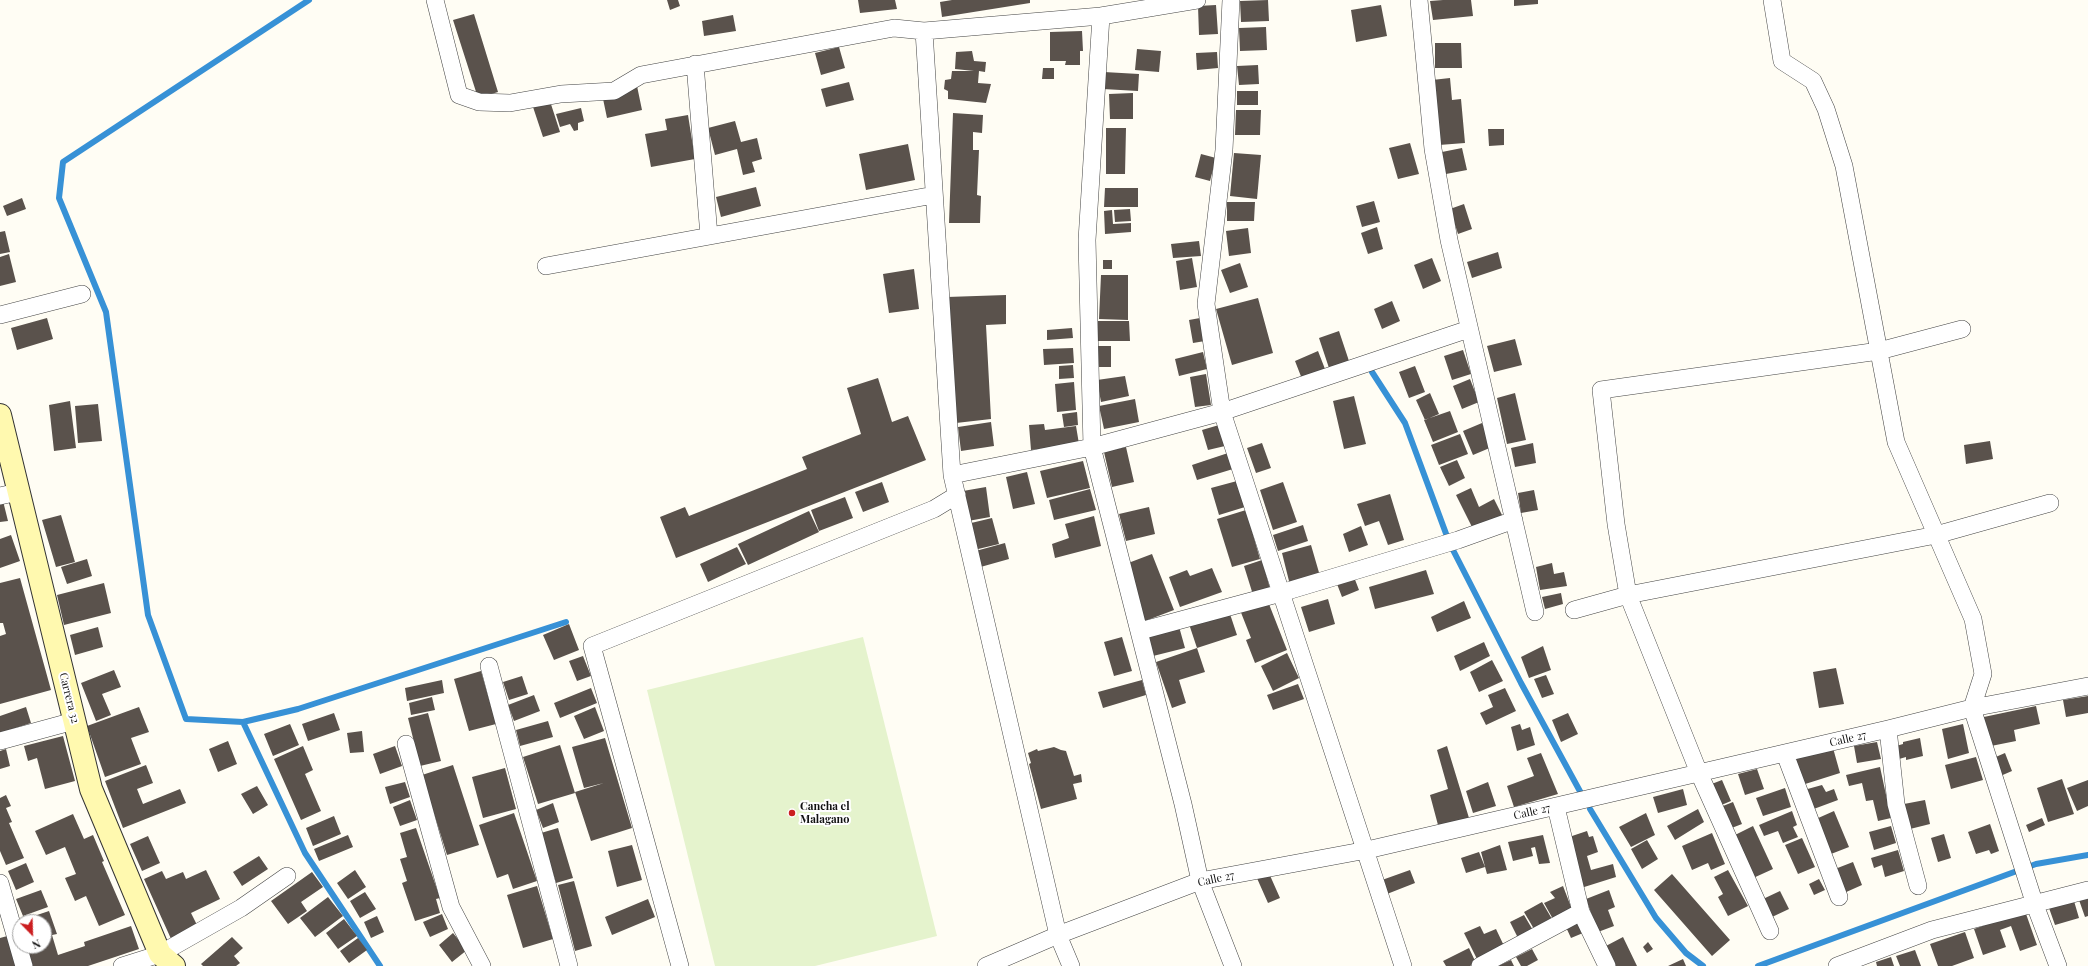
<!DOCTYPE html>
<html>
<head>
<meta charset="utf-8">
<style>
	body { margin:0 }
	#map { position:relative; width:2088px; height:966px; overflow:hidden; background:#fffdf4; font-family:"Playfair Display",serif }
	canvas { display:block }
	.north { position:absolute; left:12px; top:914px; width:40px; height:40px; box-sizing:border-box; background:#fff; border:1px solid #a0a0a0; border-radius:50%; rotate:157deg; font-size:11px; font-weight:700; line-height:16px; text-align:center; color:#111 }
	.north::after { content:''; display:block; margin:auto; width:14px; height:18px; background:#cb1e20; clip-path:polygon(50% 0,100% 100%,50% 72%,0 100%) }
</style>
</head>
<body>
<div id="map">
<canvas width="2088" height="966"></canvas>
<div class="north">N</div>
</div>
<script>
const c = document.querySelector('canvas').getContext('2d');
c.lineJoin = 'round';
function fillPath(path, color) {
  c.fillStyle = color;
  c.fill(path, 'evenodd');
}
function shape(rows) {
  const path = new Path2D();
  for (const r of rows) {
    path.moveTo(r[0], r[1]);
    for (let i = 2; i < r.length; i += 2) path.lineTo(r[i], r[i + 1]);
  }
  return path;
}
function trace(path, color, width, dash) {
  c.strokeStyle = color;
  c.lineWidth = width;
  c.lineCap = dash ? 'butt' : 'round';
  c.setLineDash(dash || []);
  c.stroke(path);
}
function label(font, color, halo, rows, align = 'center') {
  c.font = font + ' "Playfair Display",serif';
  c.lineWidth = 4;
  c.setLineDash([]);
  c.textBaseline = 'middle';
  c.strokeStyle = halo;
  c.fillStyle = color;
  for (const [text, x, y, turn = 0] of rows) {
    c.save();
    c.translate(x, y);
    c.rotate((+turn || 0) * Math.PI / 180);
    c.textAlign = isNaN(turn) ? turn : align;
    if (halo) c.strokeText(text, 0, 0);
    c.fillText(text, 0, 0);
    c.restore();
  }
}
const pitch = shape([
	[863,637,937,936,815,966,715,966,647,690]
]);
const stream = shape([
	[309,0,63,162,59,198,106,312,148,615,186,719,243,722,298,709,566,622],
	[1372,372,1405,423,1448,539],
	[1453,550,1521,683,1582,795],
	[243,722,305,853,380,966],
	[1590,809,1656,918,1686,953,1703,966],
	[1758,966,2036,864,2088,855]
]);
const building = shape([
	[667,0,678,0,680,6,670,10],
	[858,0,895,0,897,9,860,13],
	[952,0,1030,0,1030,3,942,17,940,2],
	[1268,0,1269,21,1241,22,1240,1],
	[1443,0,1471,0,1473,16,1433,20,1430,1],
	[1514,0,1538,0,1538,4,1514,6],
	[1216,5,1218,34,1199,35,1198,6],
	[1381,5,1387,36,1356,42,1351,10],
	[474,14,498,92,478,98,453,20],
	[733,15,736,31,704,36,702,21],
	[1266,27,1267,50,1240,51,1239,28],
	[1082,31,1083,51,1080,51,1080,65,1065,65,1066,61,1050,61,1050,32],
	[1435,43,1461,43,1462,68,1435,68],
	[839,47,845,68,821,75,815,53],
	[1137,49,1161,51,1159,72,1135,70],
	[972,51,974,61,986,62,985,72,979,71,978,83,991,84,986,103,948,99,948,91,944,89,945,80,951,79,952,71,974,71,955,69,956,52],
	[1217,52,1218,68,1197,70,1196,53],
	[1258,65,1259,84,1239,85,1237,66],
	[1043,68,1054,68,1054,79,1042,79],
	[1104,72,1139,74,1138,91,1103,89],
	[1450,78,1452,100,1461,99,1465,143,1439,145,1432,80],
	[849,82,854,100,826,107,821,89],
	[637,86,642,110,607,118,602,94],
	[1237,91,1258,91,1258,105,1237,105],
	[1133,93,1133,119,1110,119,1109,94],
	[549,98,560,132,543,137,532,104],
	[581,108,584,121,578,123,578,130,574,131,570,124,560,127,556,114],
	[1236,110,1261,110,1260,135,1235,135],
	[953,113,983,115,982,133,973,132,973,150,979,150,977,195,981,196,980,223,949,223],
	[688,115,695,159,651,167,645,134,667,130,665,119],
	[735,121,741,142,757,138,762,159,752,162,755,172,743,175,737,149,715,155,708,128],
	[1106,128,1126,128,1125,174,1106,174],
	[1488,129,1504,129,1504,145,1489,146],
	[1410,143,1419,174,1398,179,1389,148],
	[908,144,915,180,866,190,859,154],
	[1462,148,1467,170,1446,174,1442,152],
	[1234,153,1261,155,1257,199,1230,196],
	[1201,154,1216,158,1210,181,1195,177],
	[756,187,761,206,721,217,716,197],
	[1105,188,1138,188,1138,207,1104,207],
	[22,198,26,209,7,216,3,206],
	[1374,201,1380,222,1362,227,1356,206],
	[1227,202,1255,202,1254,221,1227,221],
	[1464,204,1472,229,1458,234,1450,209],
	[1130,209,1131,221,1115,222,1114,210],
	[1112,210,1113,224,1131,223,1131,232,1105,234,1104,211],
	[1377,227,1383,249,1368,254,1361,233],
	[1248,228,1251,253,1229,256,1226,231],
	[5,231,10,252,0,254,0,232],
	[1199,241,1201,256,1173,258,1171,244],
	[1498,252,1502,268,1472,278,1467,262],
	[9,254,16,282,0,286,0,257],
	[1192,258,1197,287,1180,290,1176,261],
	[1432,258,1441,281,1423,289,1414,265],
	[1103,260,1112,260,1112,269,1103,269],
	[1240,263,1248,287,1230,293,1221,270],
	[914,269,919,309,889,313,883,274],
	[1101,275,1128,275,1128,320,1099,319],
	[1006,295,1006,324,986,325,991,419,956,423,947,297],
	[1258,298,1273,353,1232,365,1216,309],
	[1392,301,1400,321,1382,329,1374,309],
	[47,318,53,339,17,350,11,328],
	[1200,318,1205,341,1193,343,1189,320],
	[1098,321,1129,321,1130,341,1098,341],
	[1072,328,1073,338,1047,340,1047,330],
	[1339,331,1350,364,1330,371,1319,338],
	[1515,339,1522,365,1494,372,1487,346],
	[1096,346,1111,346,1111,367,1096,367],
	[1073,348,1074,363,1044,365,1043,349],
	[1463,350,1471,374,1452,380,1444,356],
	[1318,351,1325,369,1302,379,1295,361],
	[1203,352,1207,369,1179,376,1175,359],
	[1073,365,1074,378,1059,379,1059,366],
	[1415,366,1425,392,1409,398,1399,372],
	[1206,374,1211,405,1195,407,1190,377],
	[1125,376,1129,396,1101,402,1097,380],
	[878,378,892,422,908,416,926,460,676,558,660,517,685,507,689,516,807,469,802,457,861,434,847,388],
	[1470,379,1479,402,1462,409,1453,386],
	[1074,382,1076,410,1057,412,1055,384],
	[1430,393,1439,414,1425,420,1416,400],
	[1515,393,1526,440,1507,444,1497,398],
	[1354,396,1366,444,1344,449,1333,401],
	[1135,399,1139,422,1104,429,1099,406],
	[70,401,76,448,54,451,49,405],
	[98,404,102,441,78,443,75,406],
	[1450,411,1458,432,1433,442,1424,420],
	[1077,412,1078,425,1064,427,1062,414],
	[991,422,994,446,961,451,958,427],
	[1482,423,1492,447,1473,455,1463,431],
	[1044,424,1045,430,1076,426,1079,444,1031,450,1029,425],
	[1219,425,1225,446,1208,450,1202,430],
	[1460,434,1468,454,1439,465,1431,445],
	[1990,441,1993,459,1966,464,1964,445],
	[1262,443,1271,468,1256,473,1247,448],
	[1533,443,1536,463,1515,467,1511,448],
	[1126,447,1134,482,1112,487,1104,452],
	[1228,453,1233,469,1197,480,1192,465],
	[1457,460,1465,478,1449,486,1440,467],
	[1083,461,1090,488,1047,498,1040,471],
	[1027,472,1035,504,1013,509,1006,477],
	[1237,481,1245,507,1219,515,1211,488],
	[882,482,889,502,863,512,855,492],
	[1283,482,1297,522,1273,530,1260,490],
	[986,487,990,517,968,521,963,491],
	[1471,488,1479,507,1494,499,1503,517,1472,527,1456,495],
	[1090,489,1096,510,1054,520,1049,500],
	[1534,490,1538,510,1521,513,1518,493],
	[1390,494,1404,540,1388,545,1379,521,1365,526,1357,504],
	[845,497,853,518,819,531,811,510],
	[3,501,8,521,0,522,0,502],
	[1149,507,1155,534,1126,541,1119,514],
	[1246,510,1260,559,1232,567,1217,519],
	[809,511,819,532,748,565,738,544],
	[61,515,75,562,56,567,42,520],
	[1094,516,1101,546,1055,558,1052,544,1069,538,1065,524],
	[992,518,999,544,974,550,967,524],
	[1303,525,1308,541,1278,551,1273,535],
	[1361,526,1368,545,1349,552,1343,534],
	[11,535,20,561,0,568,0,539],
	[1005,543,1009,559,977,568,972,552],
	[1311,545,1320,576,1290,585,1282,553],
	[737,547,746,564,708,582,700,564],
	[1152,554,1174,610,1145,621,1123,565],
	[87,559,92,576,67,584,61,567],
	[1262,560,1271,592,1254,598,1244,566],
	[1552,563,1554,574,1564,572,1567,586,1540,590,1536,567],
	[1212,568,1222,592,1180,607,1169,577,1187,570,1190,576],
	[1426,570,1434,594,1375,609,1369,587],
	[1354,577,1359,590,1342,597,1337,584],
	[20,578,51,690,0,704,0,636,6,634,3,623,0,623,0,583],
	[104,583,111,613,64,625,57,595],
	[1561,593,1563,604,1545,609,1542,597],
	[1267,599,1287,650,1255,663,1246,640,1251,638,1240,610],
	[1328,599,1335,624,1309,632,1301,607],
	[1464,601,1471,618,1437,632,1431,617],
	[1228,608,1237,635,1197,648,1188,621],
	[1178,623,1185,648,1153,656,1147,632],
	[569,624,579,650,554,660,543,635],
	[98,627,103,647,75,655,70,635],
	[1122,637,1132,671,1114,676,1104,642],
	[1484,642,1490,656,1460,671,1454,656],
	[1543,646,1551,670,1529,678,1521,657],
	[1197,648,1205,672,1179,680,1186,703,1172,708,1156,662],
	[1287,653,1299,678,1273,691,1261,666],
	[583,656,591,676,577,681,569,661],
	[1492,660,1503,681,1479,692,1470,672],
	[1836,668,1844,704,1819,708,1813,672],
	[114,670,121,687,102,694,111,715,96,721,81,683],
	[481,671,496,724,469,731,454,679],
	[1546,675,1554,694,1542,698,1534,679],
	[522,676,528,694,509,700,503,682],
	[442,680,444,693,407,701,405,688],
	[1142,680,1146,695,1103,708,1098,692],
	[1298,684,1304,699,1273,710,1267,695],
	[591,688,597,703,560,718,554,703],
	[1505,688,1516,711,1486,725,1480,713,1493,707,1488,695],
	[534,695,540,711,514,721,508,705],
	[2088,696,2088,713,2066,717,2063,700],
	[432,697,435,710,411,715,409,703],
	[2036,706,2040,724,2014,730,2016,741,1986,747,1979,718],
	[26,707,31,723,0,733,0,716],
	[139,707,149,732,131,738,141,764,105,777,87,726],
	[595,707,604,731,584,739,574,716],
	[334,713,340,730,308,741,302,724],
	[428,713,441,761,420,766,408,718],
	[1568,713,1578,734,1561,742,1552,720],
	[548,721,553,737,520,746,516,730],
	[290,724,299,745,273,756,264,734],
	[1520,724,1522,730,1530,727,1535,745,1517,751,1511,727],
	[1963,724,1969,753,1948,759,1942,729],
	[362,731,364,752,350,753,347,733],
	[63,736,75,781,45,789,37,758,28,761,24,746],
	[605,738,632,828,591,841,575,792,604,783,584,788,572,747],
	[1920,738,1923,756,1906,760,1906,757,1899,759,1896,746,1903,744,1903,742],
	[228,741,237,764,218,772,209,749],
	[1877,742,1881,759,1857,763,1854,746],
	[560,745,575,793,538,804,523,757],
	[303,746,313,770,305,774,321,811,301,820,274,759],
	[395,746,402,766,380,774,373,754],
	[1447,746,1469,818,1438,825,1430,795,1448,789,1437,750],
	[1054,747,1061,750,1066,751,1074,776,1081,774,1082,782,1073,784,1077,799,1041,809,1029,764,1031,763,1028,753,1037,749,1038,751],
	[1833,748,1840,773,1802,785,1793,759],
	[6,749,10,766,0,769,0,751],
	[1541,753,1558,794,1514,807,1507,786,1534,776,1527,758],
	[2005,753,2012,771,1998,777,1991,759],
	[1976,757,1983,780,1951,789,1945,765],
	[146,765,153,783,137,789,143,804,180,789,186,803,123,828,105,781],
	[453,765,479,845,447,855,422,775],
	[1880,767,1891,818,1878,821,1873,800,1866,801,1862,783,1849,786,1846,775],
	[505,768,516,809,483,818,472,777],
	[1757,769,1764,789,1745,795,1738,774],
	[2062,779,2074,814,2048,822,2037,788],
	[1722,780,1731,801,1719,806,1709,785],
	[2088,780,2088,806,2077,811,2067,788],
	[405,782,410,797,390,804,385,787],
	[1488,782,1496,806,1473,813,1466,791],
	[1822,785,1826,792,1834,789,1838,800,1811,810,1804,790],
	[257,786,268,805,253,814,241,794],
	[1785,788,1791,807,1763,816,1756,798],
	[1683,789,1687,805,1658,813,1653,797],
	[6,795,11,806,6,808,12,822,9,823,24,858,6,865,0,851,0,798],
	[410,800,417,820,400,826,393,807],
	[1925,800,1930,824,1910,829,1904,804],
	[1733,802,1742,824,1729,829,1718,808],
	[553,803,559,822,543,828,536,810],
	[1698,809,1704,822,1675,840,1667,826],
	[1792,811,1797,825,1793,827,1798,837,1783,843,1778,831,1764,836,1759,825],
	[1834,811,1849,847,1831,854,1816,819],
	[514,813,537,881,513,889,508,874,497,878,479,825],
	[1646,813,1655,835,1631,847,1619,827],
	[73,814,84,839,93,835,104,861,102,862,125,915,99,926,86,896,75,901,65,878,76,874,65,847,46,855,35,831],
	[334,816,341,834,313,846,306,828],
	[2042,818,2045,825,2029,832,2026,825],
	[1990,824,1999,851,1991,854,1989,850,1976,854,1968,832],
	[1753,826,1773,869,1751,879,1731,837],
	[1891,826,1896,843,1874,850,1869,832],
	[416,828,440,898,436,899,440,913,415,921,402,883,407,881,400,859,407,857,400,833],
	[558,828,573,878,556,883,541,833],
	[1587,831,1589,837,1593,836,1598,852,1587,856,1591,870,1613,864,1616,877,1581,888,1566,838],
	[1712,833,1725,864,1711,870,1708,863,1692,870,1682,846],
	[1944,834,1951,858,1938,862,1931,838],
	[348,835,353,847,319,861,314,849],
	[1543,835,1550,863,1539,864,1535,847,1531,848,1533,856,1513,861,1508,842],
	[148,836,160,863,142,871,130,844],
	[1802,838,1815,867,1798,874,1785,845],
	[1647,840,1658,859,1642,869,1631,849],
	[632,845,642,880,617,887,608,851],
	[1500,845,1507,870,1487,874,1481,852],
	[1898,850,1904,871,1885,877,1882,865,1874,868,1871,858],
	[1479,852,1485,867,1466,873,1461,858],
	[259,856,268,869,242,886,233,872],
	[1853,862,1862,885,1844,893,1835,869],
	[26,863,34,882,16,890,8,871],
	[206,870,220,899,191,913,199,929,172,941,144,879,162,871,166,879,183,872,186,879],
	[355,870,366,887,348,899,337,883],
	[1410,870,1415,883,1387,894,1382,880],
	[1728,870,1748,906,1728,916,1718,897,1723,894,1714,877],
	[1268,871,1280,898,1268,903,1256,876],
	[312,872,323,887,301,902,307,911,288,924,271,901],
	[1672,874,1730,940,1712,956,1654,890],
	[1819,879,1825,890,1814,895,1809,884],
	[574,881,592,946,575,951,558,885],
	[537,886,553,939,523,948,507,895],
	[1563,886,1573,912,1554,921,1544,903,1555,898,1550,892],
	[41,890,48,907,23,916,16,899],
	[1609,890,1615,907,1608,910,1614,926,1598,932,1586,899],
	[1780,891,1789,909,1772,917,1763,899],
	[365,892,376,909,360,918,350,901],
	[328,897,343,916,315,937,300,918],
	[2088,897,2088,916,2085,917,2079,900],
	[648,899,655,917,612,935,605,917],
	[2074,901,2079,918,2055,925,2049,908],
	[1542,902,1552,919,1534,929,1524,912],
	[49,911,57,934,52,935,58,955,85,946,84,942,131,926,139,949,88,966,33,966,26,946,44,946,44,922,16,922],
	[2025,911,2037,945,2020,951,2011,926,2000,930,2006,947,1983,955,1974,929],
	[442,914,448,929,430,937,423,922],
	[1524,915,1534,932,1519,940,1510,922],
	[377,916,384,932,371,938,364,922],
	[344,919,357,936,338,949,326,933],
	[1576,921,1583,933,1571,938,1565,925],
	[1480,926,1484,934,1496,929,1505,948,1478,961,1464,933],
	[1965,932,1974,958,1952,966,1938,966,1930,944],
	[453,933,467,950,452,962,439,945],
	[11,935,20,966,0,966,0,938],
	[232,937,243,948,234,956,240,963,236,966,203,966,201,964],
	[1623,937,1637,966,1614,966,1604,947],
	[358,938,367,950,349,963,340,951],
	[1648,942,1653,949,1647,953,1643,947],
	[1469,948,1476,963,1470,966,1446,966,1443,961],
	[1532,949,1538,960,1527,966,1521,966,1516,957],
	[1915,950,1921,966,1900,966,1896,956],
	[1891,957,1894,966,1877,966,1876,962],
	[1683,959,1686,966,1668,966],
	[1511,960,1514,966,1498,966]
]);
const street = shape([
	[435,0,459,95,479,102,510,103,561,94,614,91,641,75,894,28,924,31,1101,16,1197,0],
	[1231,0,1224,150,1206,304,1222,412,1403,966],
	[1419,0,1433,149,1449,240,1535,612],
	[1772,0,1782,61,1813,81,1826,109,1844,166,1896,442,1973,619,1983,674,1972,708,2035,905,2058,966],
	[1101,16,1087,240,1092,447,1183,804,1200,881,1233,966],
	[924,31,952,475,1058,935,1071,966],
	[695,64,709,236],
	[546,266,934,195],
	[0,315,82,294],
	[952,475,1092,447,1222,412,1469,329],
	[0,496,18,492],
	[1574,610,1628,595,1936,535,2050,503],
	[1140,631,1281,593,1458,540,1514,520],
	[489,666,569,966],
	[1888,729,1896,804,1918,886],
	[0,741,74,721],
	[406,744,451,907,482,966],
	[1785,754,1839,897],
	[1556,807,1581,912,1607,966],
	[0,883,24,966],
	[1770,931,1699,773,1628,595,1616,524,1601,390,1879,351,1962,329],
	[122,966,160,954,241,908,287,876],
	[680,966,592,646,934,509,957,495],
	[986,966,1058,935,1200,881,1367,850,1888,729,1972,708,2088,686],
	[1480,966,1581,912],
	[1837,966,1932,930,2088,890]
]);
const secondary = shape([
	[0,415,91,789,160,954,174,966]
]);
const markers = [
	[792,813,4,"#cb1e20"]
];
const streetNames = [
	["Carrera 32",69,698,76],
	["Calle 27",1848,739,-13],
	["Calle 27",1532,812,-13],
	["Calle 27",1216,879,-12]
];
const poiNames = [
	["Cancha el",800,807],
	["Malagano",800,820]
];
fillPath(pitch, '#e5f3cd');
trace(stream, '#3791d6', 6);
fillPath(building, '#5a524c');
trace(street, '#444', 18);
trace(secondary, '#333', 24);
trace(street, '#fff', 17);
trace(secondary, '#fff9af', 22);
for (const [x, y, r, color] of markers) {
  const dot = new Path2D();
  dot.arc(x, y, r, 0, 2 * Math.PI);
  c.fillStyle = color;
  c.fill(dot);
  trace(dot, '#fff', 1.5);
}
label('11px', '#111', '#fff', streetNames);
label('bold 11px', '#111', '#fff', poiNames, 'left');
</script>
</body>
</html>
